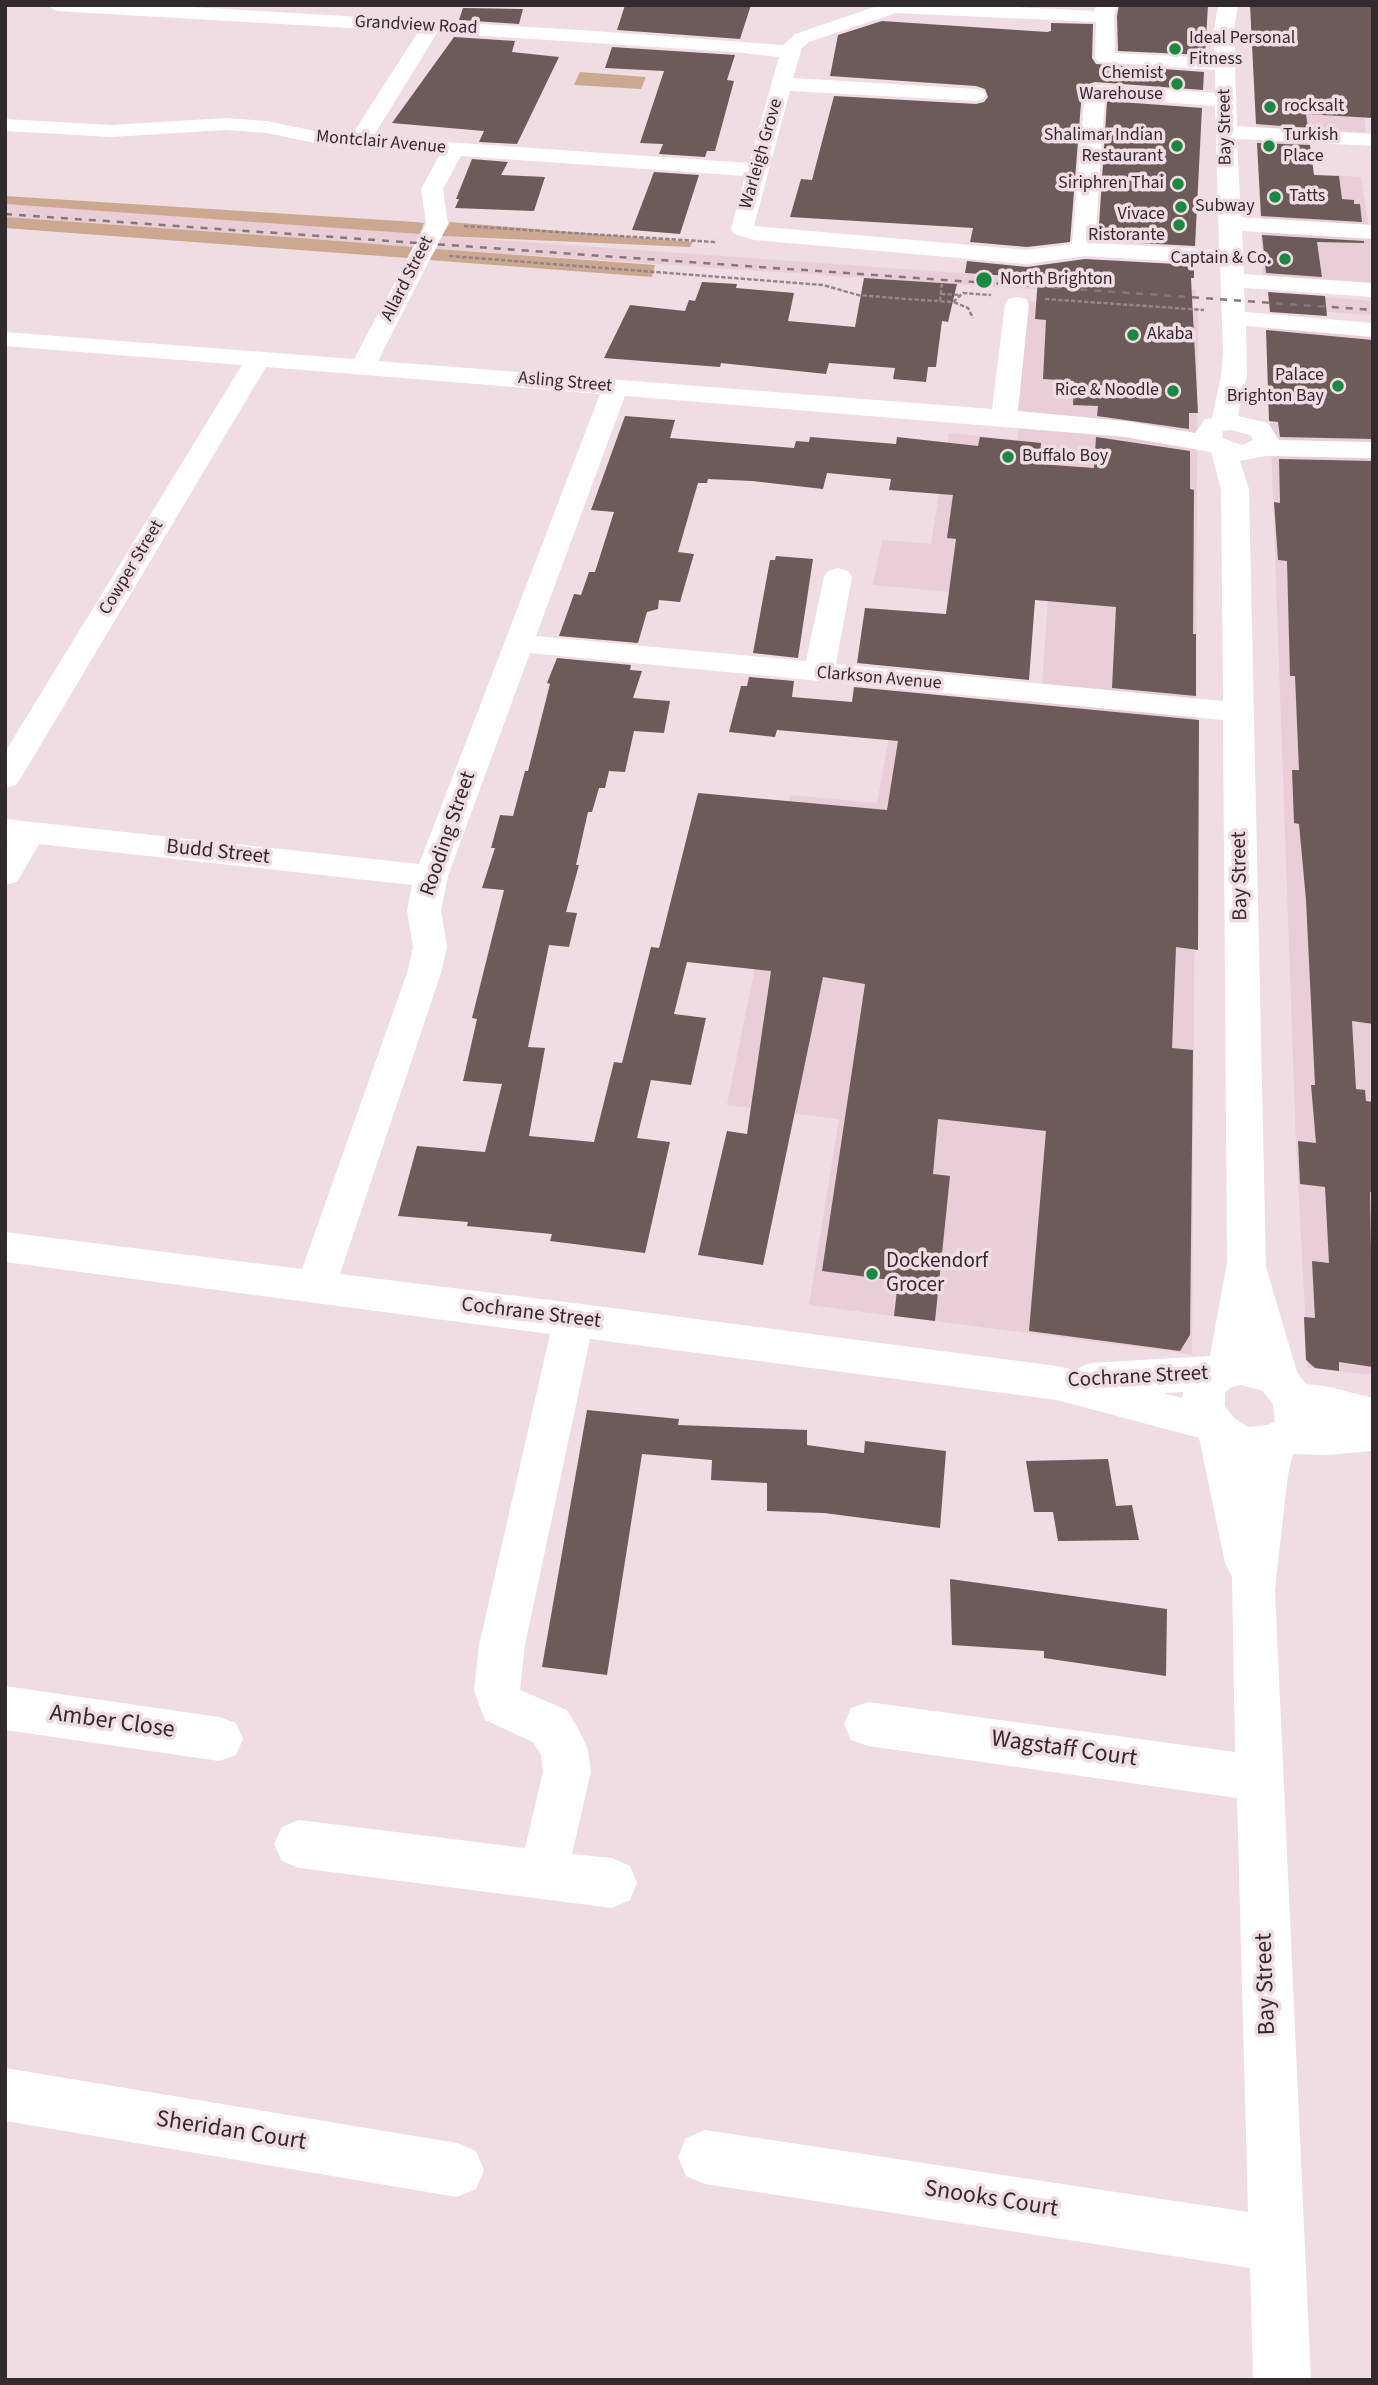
<!DOCTYPE html>
<html>
<head>
<meta charset="utf-8">
<style>
	body { margin:0 }
	#map { position:relative; width:1378px; height:2385px; overflow:hidden; background:#f0dce3; font-family:"Source Sans 3",sans-serif }
	canvas { display:block }
	.frame { position:absolute; inset:0; border:7px solid #322a2d; pointer-events:none }
</style>
</head>
<body>
<div id="map">
<canvas width="1378" height="2385"></canvas>
<div class="frame"></div>
</div>
<script>
const c = document.querySelector('canvas').getContext('2d');
c.lineJoin = 'round';
function fillPath(path, color) {
  c.fillStyle = color;
  c.fill(path, 'evenodd');
}
function shape(rows) {
  const path = new Path2D();
  for (const r of rows) {
    path.moveTo(r[0], r[1]);
    for (let i = 2; i < r.length; i += 2) path.lineTo(r[i], r[i + 1]);
  }
  return path;
}
function trace(path, color, width, dash) {
  c.strokeStyle = color;
  c.lineWidth = width;
  c.lineCap = dash ? 'butt' : 'round';
  c.setLineDash(dash || []);
  c.stroke(path);
}
function label(font, color, halo, rows, align = 'center') {
  c.font = font + ' "Source Sans 3",sans-serif';
  c.lineWidth = 7;
  c.setLineDash([]);
  c.textBaseline = 'middle';
  c.strokeStyle = halo;
  c.fillStyle = color;
  for (const [text, x, y, turn = 0] of rows) {
    c.save();
    c.translate(x, y);
    c.rotate((+turn || 0) * Math.PI / 180);
    c.textAlign = isNaN(turn) ? turn : align;
    if (halo) c.strokeText(text, 0, 0);
    c.fillText(text, 0, 0);
    c.restore();
  }
}
const built = shape([
	[1252,38,1358,74,1366,132,1308,130,1313,174,1361,177,1370,235,1373,236,1373,284,1263,277],
	[5,204,250,221,420,234,413,247,5,217],
	[442,236,1196,290,1195,300,436,249],
	[1271,293,1373,301,1373,315,1272,308],
	[1025,301,1198,310,1192,1354,809,1305,839,1119,727,1105,790,795,877,803,898,690,987,700,992,681,1042,685,1048,601,873,585,882,540,931,544,949,433,1018,440,1017,400],
	[1267,328,1373,337,1373,1375,1308,1368,1296,1142]
]);
const green = shape([
	[580,72,646,77,641,89,574,85],
	[5,196,416,222,424,223,420,234,5,204],
	[5,217,300,238,413,247,407,258,5,228],
	[450,222,693,242,690,247,442,236],
	[436,249,655,265,652,277,429,260]
]);
const building = shape([
	[625,5,751,5,740,39,617,30],
	[1119,5,1208,5,1205,55,1118,51,1117,16],
	[1250,5,1373,5,1373,118,1306,114,1308,128,1256,124],
	[463,8,523,9,519,24,459,20],
	[882,21,1047,32,1051,31,1051,23,1093,24,1092,58,1096,64,1204,72,1203,90,1095,82,1086,85,1082,91,1070,242,1027,247,970,242,973,228,790,217,801,179,812,180,834,96,976,104,984,102,988,97,985,89,976,86,830,76,838,35],
	[454,37,515,41,512,52,559,57,517,144,479,142,484,131,392,123],
	[612,47,735,55,727,80,734,81,715,151,707,151,705,157,659,154,663,144,640,143,664,71,605,68],
	[1107,101,1202,108,1195,246,1098,241],
	[1257,143,1310,145,1314,175,1339,176,1342,199,1354,200,1354,204,1360,204,1362,222,1261,216],
	[472,159,508,162,501,175,545,177,534,211,455,208,459,199,456,199],
	[654,172,699,175,680,234,632,230],
	[1262,235,1364,241,1364,243,1317,242,1322,277,1266,273],
	[1085,259,1194,265,1194,278,1191,278,1198,413,1189,413,1189,429,1097,416,1098,406,1073,405,1074,381,1043,379,1046,320,1035,319,1038,278,965,273,967,261,1027,267],
	[864,278,957,284,948,322,942,321,936,367,928,367,926,382,893,379,895,368,829,363,826,374,721,363,720,367,604,358,630,305,685,311,689,300,695,301,702,282,737,284,736,288,794,293,788,321,855,327],
	[1268,292,1325,296,1327,316,1270,312],
	[1266,330,1373,340,1373,439,1280,437,1278,422,1269,421],
	[625,416,675,420,670,438,794,448,796,441,809,442,810,437,896,444,897,437,978,446,980,437,1041,443,1039,464,1094,468,1096,437,1190,451,1190,489,1194,490,1193,634,1196,634,1196,696,1112,688,1116,607,1035,600,1029,680,857,663,865,608,946,614,956,539,947,538,953,495,889,490,891,479,827,473,823,489,752,481,708,479,707,483,698,483,678,552,694,554,680,602,659,600,658,609,647,612,638,643,559,636,574,594,581,595,589,572,595,572,614,512,591,510],
	[1279,459,1373,461,1373,1024,1352,1021,1356,1089,1365,1090,1366,1101,1373,1102,1373,1193,1370,1192,1373,1367,1339,1362,1339,1371,1315,1368,1306,1360,1304,1317,1315,1318,1312,1261,1329,1263,1325,1187,1300,1184,1298,1141,1316,1143,1311,1085,1315,1085,1306,900,1299,824,1294,823,1292,770,1299,770,1295,676,1290,676,1287,561,1278,560,1274,502,1280,503],
	[776,556,813,559,798,658,753,653,770,560,775,560],
	[557,658,631,665,630,670,642,671,633,698,670,701,664,733,634,731,625,772,609,771,605,788,599,788,592,812,588,812,576,865,579,865,566,912,577,913,569,947,549,945,528,1047,545,1048,529,1136,594,1142,614,1062,622,1063,651,947,659,948,698,793,887,810,898,741,777,730,775,737,729,732,741,686,747,686,749,677,794,681,792,697,852,702,854,687,1199,720,1198,950,1176,947,1172,1048,1193,1050,1190,1335,1180,1351,1029,1331,1046,1131,938,1119,933,1174,950,1176,935,1321,894,1316,898,1281,822,1271,865,984,823,977,763,1265,698,1255,727,1131,747,1134,771,971,687,962,674,1014,706,1018,691,1085,651,1080,637,1138,670,1142,645,1253,550,1241,552,1234,467,1226,468,1222,398,1216,417,1146,485,1152,502,1084,463,1081,477,1019,472,1018,504,890,482,888,495,848,491,848,500,815,513,816,525,771,528,771,550,684,547,683],
	[587,1410,679,1419,678,1425,807,1430,807,1445,864,1453,865,1441,946,1451,940,1528,824,1513,767,1511,767,1483,711,1480,712,1460,642,1454,607,1675,542,1667],
	[1108,1459,1116,1506,1132,1505,1139,1540,1058,1541,1053,1512,1034,1512,1026,1461],
	[950,1579,1167,1609,1166,1676,1044,1658,1044,1651,952,1645]
]);
const path = shape([
	[464,226,714,242,715,239],
	[449,256,823,285,858,295,906,299,953,302,963,293,991,295],
	[941,294,961,295],
	[1045,299,1204,310],
	[940,301,942,282],
	[954,302,968,308,973,318]
]);
const minor = shape([
	[47,5,159,5,580,30,783,45,795,34,880,5,976,5,1094,11,1097,5,1117,5,1114,16,1115,53,1214,58,1214,30,1218,5,1238,5,1234,30,1237,126,1373,134,1373,146,1237,139,1241,217,1373,225,1373,239,1242,231,1244,274,1373,283,1373,297,1244,288,1245,312,1373,323,1373,337,1246,326,1247,376,1238,416,1268,423,1279,440,1373,442,1373,458,1265,456,1240,461,1249,489,1266,1267,1297,1372,1306,1384,1325,1386,1373,1398,1373,1451,1327,1455,1293,1454,1288,1475,1275,1589,1311,2380,1253,2380,1250,2268,705,2184,686,2176,678,2157,686,2138,705,2130,1248,2212,1237,1798,868,1746,851,1740,844,1724,851,1708,868,1702,1235,1752,1232,1577,1225,1563,1199,1438,1057,1400,590,1339,525,1645,520,1690,567,1710,581,1734,588,1750,591,1772,572,1854,612,1858,630,1866,637,1883,630,1900,612,1908,299,1868,282,1861,274,1844,282,1827,299,1820,525,1848,543,1772,541,1755,533,1742,485,1720,474,1691,479,1645,550,1334,5,1262,5,1232,302,1269,408,970,413,947,407,910,412,885,39,844,17,882,5,885,5,845,8,841,5,841,5,819,419,864,600,394,266,367,21,778,16,785,5,788,5,752,242,365,5,346,5,332,354,359,426,224,421,189,440,154,329,146,267,133,226,130,111,137,5,131,5,119,111,125,226,118,267,121,329,134,352,135,418,32,56,11,47,5],
	[896,13,1096,22,1095,58,1098,62,1215,70,1215,93,1095,85,1088,87,1085,91,1072,244,1027,250,754,226,790,91,976,101,983,99,986,95,983,91,976,89,793,78,802,48,809,42,896,13],
	[437,33,734,52,779,57,749,163,373,137,437,33],
	[1105,98,1215,106,1219,250,1095,243,1105,98],
	[461,156,745,176,731,229,734,234,754,240,1027,264,1085,256,1220,264,1223,353,1221,376,1212,418,1205,419,1195,433,1125,421,1018,411,1029,304,1026,299,1017,297,1008,299,1005,304,992,409,378,361,448,224,443,189,461,156],
	[625,396,1125,437,1211,452,1221,489,1223,701,836,664,852,577,848,571,838,568,828,571,824,577,806,661,536,636,625,396],
	[1231,430,1250,435,1253,440,1242,445,1222,438,1223,431,1231,430],
	[530,653,1223,720,1227,1262,1210,1356,1090,1363,1074,1370,1057,1366,574,1303,340,1274,442,970,447,947,441,910,448,876,530,653],
	[1241,1385,1263,1391,1273,1405,1275,1421,1268,1425,1248,1427,1234,1418,1225,1406,1225,1393,1231,1387,1241,1385],
	[1183,1392,1182,1398,1163,1393,1183,1392],
	[5,1686,219,1717,236,1723,243,1739,236,1755,219,1761,5,1730,5,1686],
	[5,2068,457,2143,476,2151,484,2170,476,2189,457,2197,5,2121,5,2068]
]);
const rail = shape([
	[5,214,1373,310]
]);
const markers = [
	[1175,49,7,"#1a8840"],
	[1177,84,7,"#1a8840"],
	[1270,107,7,"#1a8840"],
	[1177,146,7,"#1a8840"],
	[1269,146,7,"#1a8840"],
	[1178,184,7,"#1a8840"],
	[1275,197,7,"#1a8840"],
	[1181,207,7,"#1a8840"],
	[1179,225,7,"#1a8840"],
	[1285,259,7,"#1a8840"],
	[984,280,9,"#1a8840"],
	[1133,335,7,"#1a8840"],
	[1338,386,7,"#1a8840"],
	[1173,391,7,"#1a8840"],
	[1008,457,7,"#1a8840"],
	[872,1274,7,"#1a8840"]
];
const farStreetnames = [
	["Grandview Road",416,26,3],
	["Bay Street",1226,127,-91],
	["Montclair Avenue",381,143,5],
	["Warleigh Grove",762,154,-74],
	["Allard Street",408,279,-63],
	["Asling Street",565,383,5],
	["Cowper Street",132,568,-59],
	["Clarkson Avenue",879,679,5]
];
const farPoinames = [
	["Ideal Personal",1189,39],
	["Fitness",1189,60],
	["Chemist",1163,74,"right"],
	["Warehouse",1163,95,"right"],
	["rocksalt",1284,107],
	["Shalimar Indian",1163,136,"right"],
	["Restaurant",1163,157,"right"],
	["Turkish",1283,136],
	["Place",1283,157],
	["Siriphren Thai",1164,184,"right"],
	["Tatts",1289,197],
	["Subway",1195,207],
	["Vivace",1165,215,"right"],
	["Ristorante",1165,236,"right"],
	["Captain & Co.",1271,259,"right"],
	["North Brighton",1000,280],
	["Akaba",1147,335],
	["Palace",1324,376,"right"],
	["Brighton Bay",1324,397,"right"],
	["Rice & Noodle",1159,391,"right"],
	["Buffalo Boy",1022,457]
];
const streetNames = [
	["Rooding Street",449,834,-71],
	["Budd Street",218,853,6],
	["Bay Street",1241,876,-91],
	["Cochrane Street",531,1314,7],
	["Cochrane Street",1138,1378,-3]
];
const poiNames = [
	["Dockendorf",886,1262],
	["Grocer",886,1286]
];
const nearStreetnames = [
	["Amber Close",112,1723,8],
	["Wagstaff Court",1064,1750,8],
	["Bay Street",1267,1984,-92],
	["Sheridan Court",231,2132,9],
	["Snooks Court",991,2200,9]
];
fillPath(built, '#e9cdd7');
fillPath(green, '#cda890');
fillPath(building, '#6d5b59');
trace(path, '#94858a', 2.5, [4.5, 2]);
fillPath(minor, '#fff');
trace(rail, '#85787d', 2.5, [7, 7]);
for (const [x, y, r, color] of markers) {
  const dot = new Path2D();
  dot.arc(x, y, r, 0, 2 * Math.PI);
  c.fillStyle = color;
  c.fill(dot);
  trace(dot, '#f0dce3', 2.5);
}
label('18px', '#322a2d', '#f0dce3', farStreetnames);
label('18px', '#322a2d', '#f0dce3', farPoinames, 'left');
label('21px', '#322a2d', '#f0dce3', streetNames);
label('21px', '#322a2d', '#f0dce3', poiNames, 'left');
label('24px', '#322a2d', '#f0dce3', nearStreetnames);
</script>
</body>
</html>
